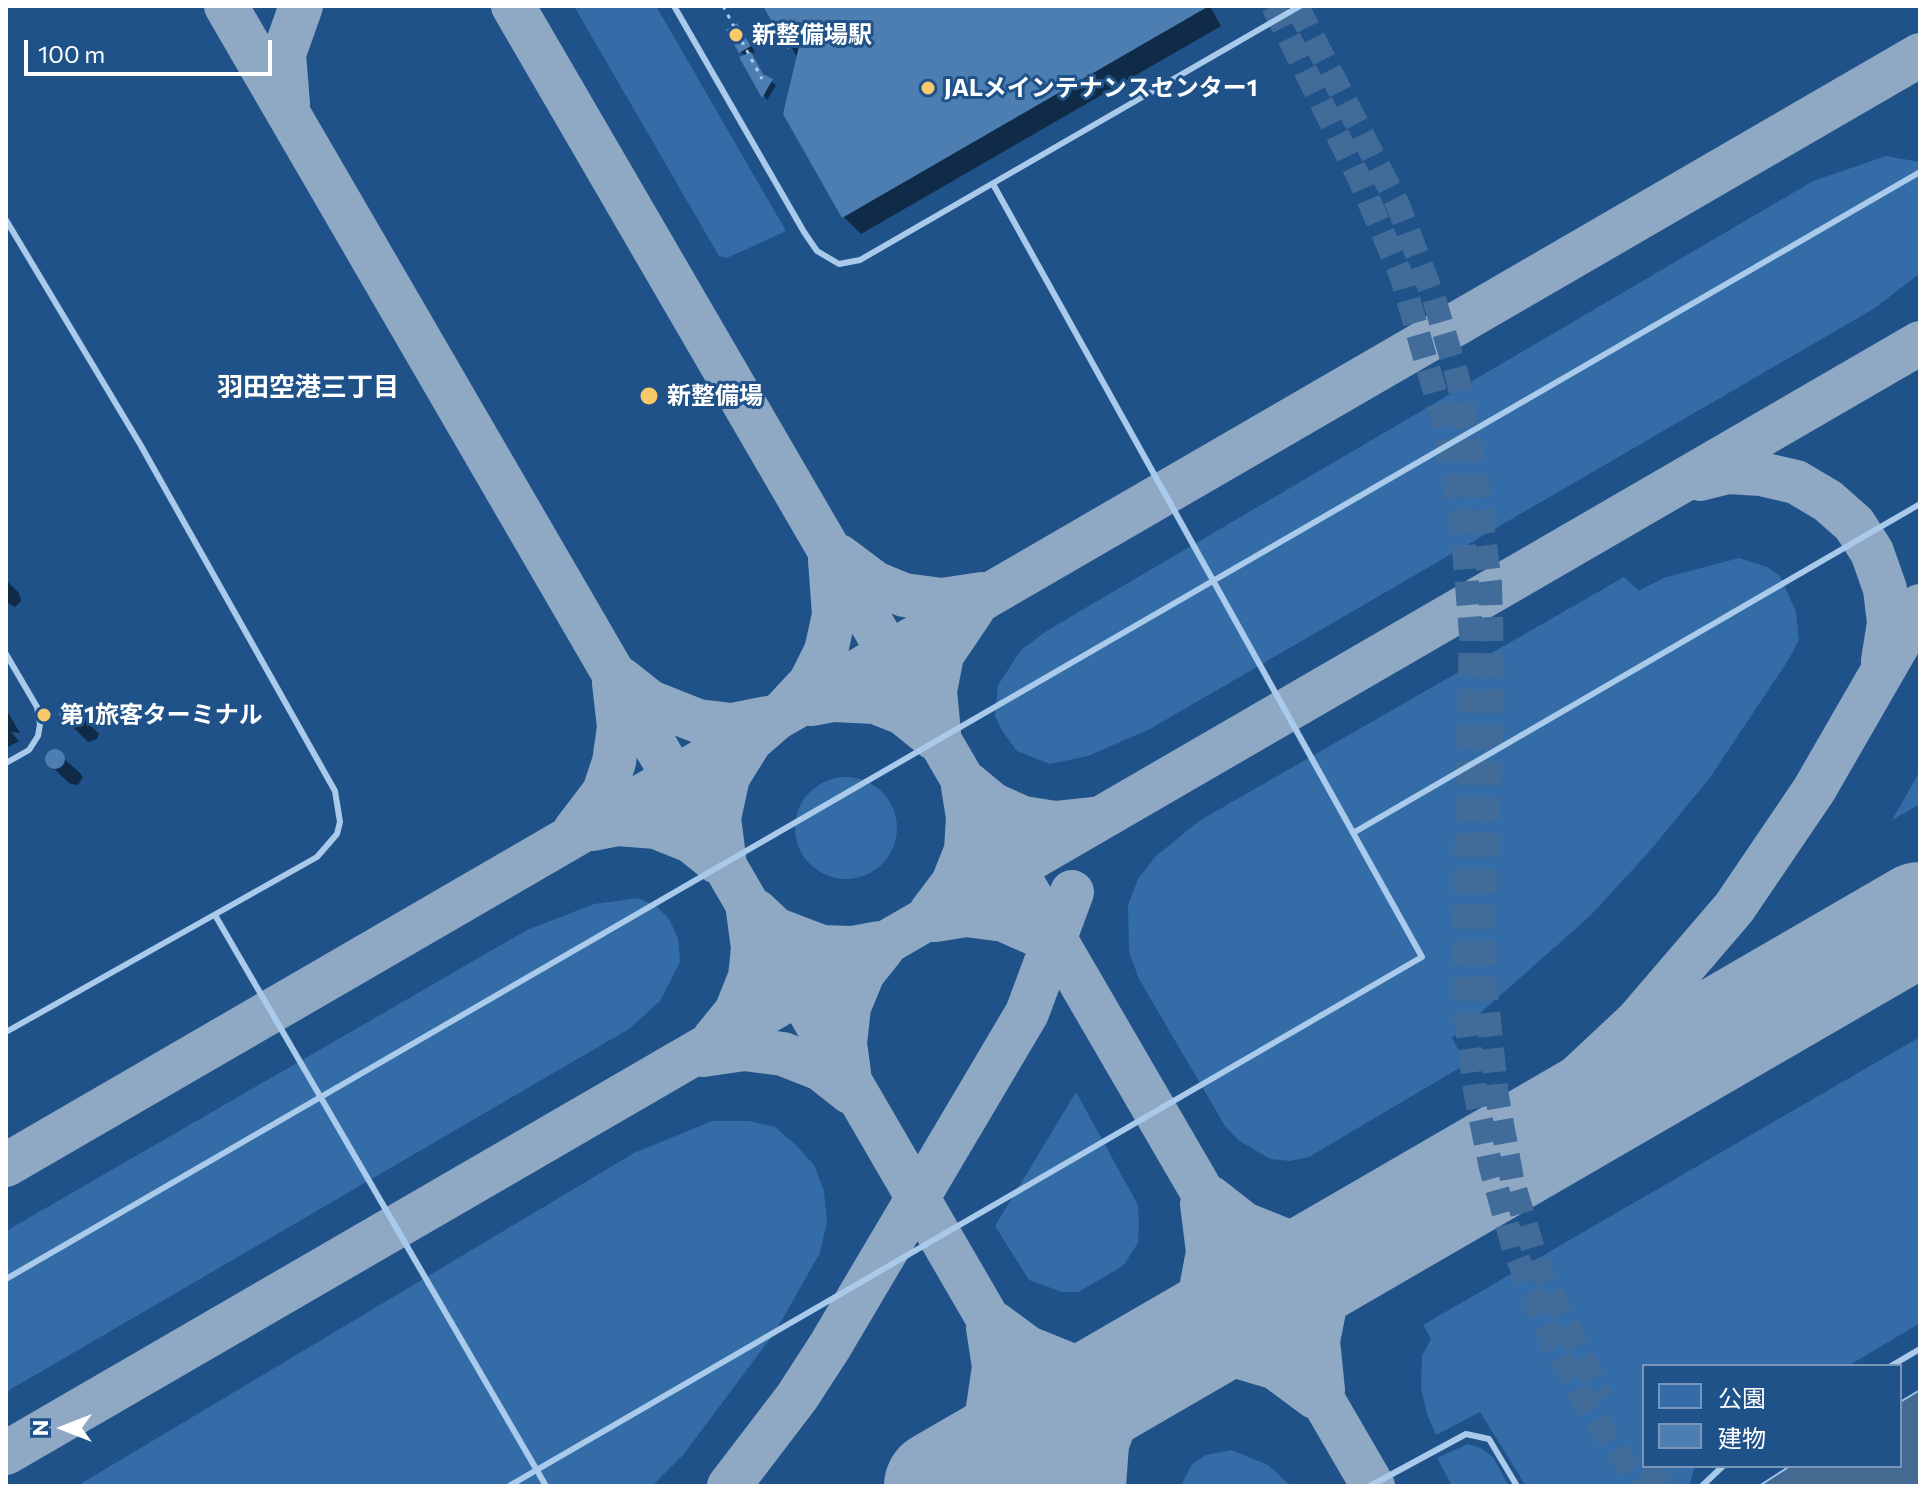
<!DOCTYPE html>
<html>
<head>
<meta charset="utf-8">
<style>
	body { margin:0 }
	#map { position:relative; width:1926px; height:1492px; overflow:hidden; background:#1f5288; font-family:Commissioner,"Noto Sans JP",sans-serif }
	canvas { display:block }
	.frame { position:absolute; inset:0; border:8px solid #fff; pointer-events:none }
	.legend { position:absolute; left:1642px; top:1364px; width:260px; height:104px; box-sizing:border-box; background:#1f5288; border:2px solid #7997b8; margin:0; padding:10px 14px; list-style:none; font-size:24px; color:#fff }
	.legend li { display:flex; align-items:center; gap:16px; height:40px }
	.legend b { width:40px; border:2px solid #7997b8 }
	.north { position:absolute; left:24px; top:1388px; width:80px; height:80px; -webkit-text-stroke:6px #1f5288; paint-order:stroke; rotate:270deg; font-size:22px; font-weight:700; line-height:32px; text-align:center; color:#fff }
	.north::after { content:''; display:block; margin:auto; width:28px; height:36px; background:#fff; clip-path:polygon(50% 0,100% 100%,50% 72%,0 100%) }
	.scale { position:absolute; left:24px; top:40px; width:248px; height:36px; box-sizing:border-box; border:4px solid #fff; border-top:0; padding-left:10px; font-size:24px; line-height:28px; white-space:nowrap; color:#fff; -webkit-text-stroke:6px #1f5288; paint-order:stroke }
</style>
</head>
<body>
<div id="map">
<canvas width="1926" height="1492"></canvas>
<div class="frame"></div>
<ul class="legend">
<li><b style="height:22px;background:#336ca6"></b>公園</li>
<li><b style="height:22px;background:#4c7eb2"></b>建物</li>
</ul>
<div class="north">N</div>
<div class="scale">100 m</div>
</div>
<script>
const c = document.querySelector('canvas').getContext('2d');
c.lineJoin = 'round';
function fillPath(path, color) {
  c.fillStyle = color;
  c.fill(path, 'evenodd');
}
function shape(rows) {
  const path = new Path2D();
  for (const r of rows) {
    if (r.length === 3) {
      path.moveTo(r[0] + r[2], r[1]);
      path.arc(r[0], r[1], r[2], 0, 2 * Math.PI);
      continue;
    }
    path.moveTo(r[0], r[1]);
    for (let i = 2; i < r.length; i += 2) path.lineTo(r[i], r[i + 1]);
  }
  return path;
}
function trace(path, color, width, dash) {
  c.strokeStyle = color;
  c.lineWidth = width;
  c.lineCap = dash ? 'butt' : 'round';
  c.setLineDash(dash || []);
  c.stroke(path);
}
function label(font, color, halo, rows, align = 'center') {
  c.font = font + ' Commissioner,"Noto Sans JP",sans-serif';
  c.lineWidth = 6;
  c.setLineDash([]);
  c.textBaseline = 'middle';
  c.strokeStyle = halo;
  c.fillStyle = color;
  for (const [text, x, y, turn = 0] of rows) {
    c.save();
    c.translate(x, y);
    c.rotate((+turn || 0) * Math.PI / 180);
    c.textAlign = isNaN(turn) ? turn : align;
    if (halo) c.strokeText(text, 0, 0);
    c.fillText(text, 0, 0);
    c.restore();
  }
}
const green = shape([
	[574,6,656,6,786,231,727,258,719,256],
	[1886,156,1920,162,1920,273,1875,308,1150,729,1088,756,1050,764,1017,751,1003,732,995,716,998,685,1021,650,1048,630,1813,181],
	[1739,558,1767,567,1780,576,1796,612,1799,640,1789,659,1709,779,1648,853,1590,916,1452,1038,1466,1064,1309,1157,1290,1161,1270,1159,1238,1140,1225,1126,1139,979,1129,952,1128,905,1138,879,1155,857,1199,821,1624,577,1639,591,1663,578],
	[1920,771,1920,804,1892,820],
	[846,828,51],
	[639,898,657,907,669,919,678,938,680,962,660,1001,629,1029,6,1392,6,1231,527,930,594,904],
	[1920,1037,1920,1323,1848,1366,1644,1366,1644,1466,1695,1466,1689,1486,1526,1486,1480,1412,1436,1435,1427,1414,1421,1388,1422,1356,1431,1339,1423,1325],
	[1076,1092,1138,1205,1139,1224,1138,1243,1123,1266,1078,1292,1062,1292,1029,1280,995,1226],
	[712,1121,749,1121,775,1127,795,1144,814,1165,824,1191,827,1221,820,1253,775,1332,683,1455,652,1486,77,1486,634,1153],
	[1468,1444,1481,1448,1493,1457,1509,1486,1452,1486,1437,1458],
	[1232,1450,1268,1465,1291,1486,1181,1486,1192,1464,1206,1455]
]);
const water = shape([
	[1920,1390,1920,1486,1759,1486,1790,1466,1900,1466,1900,1402,1920,1390]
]);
const shadow = shape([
	[765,6,1210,6,1221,26,861,234,843,216,798,58],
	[742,31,755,52,750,54,765,77,776,85,767,100,742,58,745,56,741,52],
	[6,580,19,593,21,601,15,607,6,602],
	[6,709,20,733,11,732,19,741,6,748],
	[74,709,99,734,97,739,88,742,61,715],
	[55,751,79,772,83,777,78,785,70,784,51,766,47,754]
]);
const taxiway = shape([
	[226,6,1085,1486],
	[513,6,1373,1486],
	[288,104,284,54,301,6],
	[1700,479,1728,472,1761,474,1796,482,1828,501,1854,524,1872,552,1885,589,1889,623,1883,661],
	[839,556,875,583,904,595,942,600,982,594],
	[621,679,650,702,698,721,732,725,767,718],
	[811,704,833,700,875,702,903,713,934,738],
	[939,733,935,691,942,655,973,609],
	[968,784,992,804,1023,818,1055,823,1092,819],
	[593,829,618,824,656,827,691,841,717,862],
	[575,830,604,792,614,762,619,727,614,683],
	[724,857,719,818,728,777,751,740,781,714,810,683,826,651,834,615,830,560],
	[756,911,775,929,822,947,853,948,880,943],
	[931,912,953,883,966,850,968,817,963,787],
	[935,920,966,915,1004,920,1038,935,1059,953],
	[714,1039,736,1012,750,977,753,948,748,911],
	[703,1055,744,1049,783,1054,821,1069,850,1092],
	[849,1073,845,1043,849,1007,863,973,883,948],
	[6,1165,1920,55],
	[1211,1198,1244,1224,1286,1241,1330,1245,1360,1240,1392,1224,1542,1110,1637,1021,1734,908,1814,790,1920,606],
	[994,1323,1028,1348,1070,1365,1115,1368,1177,1354,1229,1354,1276,1368,1315,1397],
	[1323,1390,1318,1341,1326,1301,1345,1264,1374,1234],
	[6,1453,1920,343],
	[943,1484,966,1459,987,1414,994,1367,988,1328],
	[943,1484,991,1477,1045,1486],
	[729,1486,797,1397,830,1346,1027,1013,1072,892],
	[1104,1486,1107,1445,1122,1402,1131,1385,1182,1331,1200,1294,1208,1252,1202,1204]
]);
const runway = shape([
	[940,1486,1920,918]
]);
const building = shape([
	[763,6,1209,6,842,218,783,114,804,25,788,50],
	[737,23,751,46,739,53,726,30],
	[751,52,763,74,773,79,762,98,739,57],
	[71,706,82,715,73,726,58,714],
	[55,759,10]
]);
const highwayTunnel = shape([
	[1273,6,1359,178,1401,275,1444,423,1463,536,1471,634,1464,936,1466,1021,1476,1096,1491,1168,1514,1249,1554,1347,1585,1403,1641,1486],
	[1297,6,1398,205,1434,299,1458,379,1477,481,1490,584,1493,692,1484,911,1485,983,1497,1096,1512,1179,1537,1262,1602,1398],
	[1648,1466,1662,1486]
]);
const path = shape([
	[723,6,762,79]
]);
const lane = shape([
	[674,6,804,232,817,251,839,264,860,260,1300,6],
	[6,220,140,444,335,791,340,822,337,834,317,857,6,1032],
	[6,654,37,707,40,724,38,736,29,750,6,763],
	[1353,833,1920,504],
	[215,915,546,1486],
	[6,1279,1920,172],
	[1891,1366,1920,1349],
	[509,1486,1422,957,993,184],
	[1370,1486,1466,1434,1489,1439,1517,1486],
	[1702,1486,1723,1466]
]);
const markers = [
	[736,35,8,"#f9c96a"],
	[928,88,8,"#f9c96a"],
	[649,396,10,"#f9c96a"],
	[44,715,8,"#f9c96a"]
];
const poiNames = [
	["新整備場駅",752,35],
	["JALメインテナンスセンター1",944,88],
	["新整備場",667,396],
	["第1旅客ターミナル",60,715]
];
const neighbourhoodNames = [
	["羽田空港三丁目",308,387]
];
fillPath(green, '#336ca6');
fillPath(water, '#456a91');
trace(water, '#9dc6ec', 2);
fillPath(shadow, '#0007');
trace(taxiway, '#8fa8c4', 44);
trace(runway, '#8fa8c4', 112);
fillPath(building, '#4c7eb2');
trace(highwayTunnel, '#416c9a', 24, [24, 12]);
trace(path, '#aacaeb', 3, [4, 6]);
trace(lane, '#aacaeb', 6);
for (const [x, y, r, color] of markers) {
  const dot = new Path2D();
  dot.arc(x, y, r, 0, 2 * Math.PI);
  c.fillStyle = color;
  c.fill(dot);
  trace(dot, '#1f5288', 3);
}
label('bold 24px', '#fff', '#1f5288', poiNames, 'left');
label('bold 26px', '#fff', '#1f5288', neighbourhoodNames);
</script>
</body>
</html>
